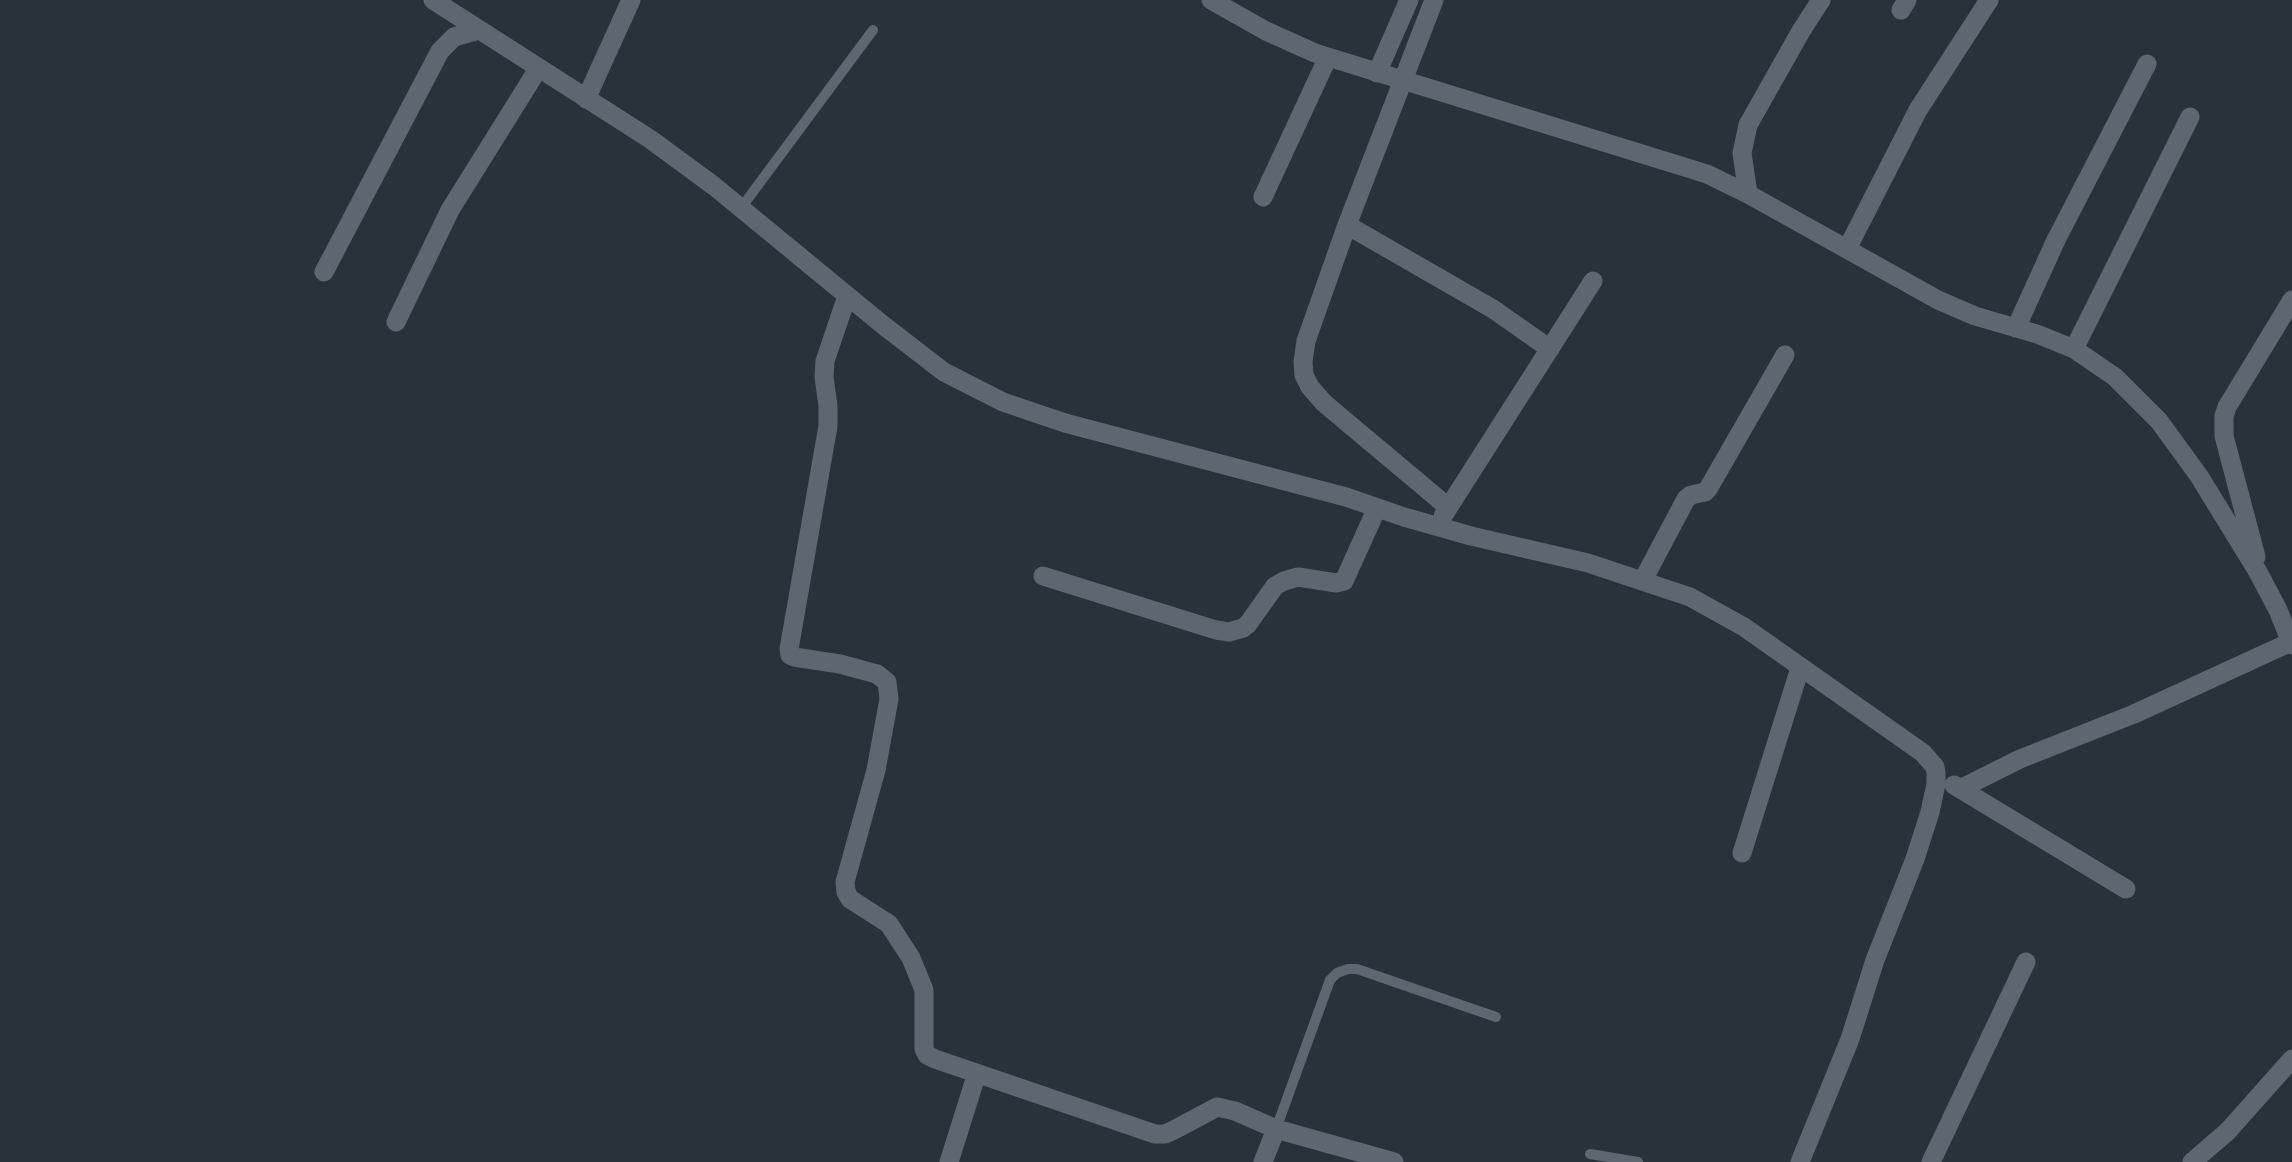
<!DOCTYPE html>
<html>
<head>
<meta charset="utf-8">
<style>
	body { margin:0 }
	canvas { display:block; background:#29313a }
</style>
</head>
<body>
<canvas width="2292" height="1162"></canvas>
<script>
const c = document.querySelector('canvas').getContext('2d');
c.lineJoin = 'round';
function shape(rows) {
  const path = new Path2D();
  for (const r of rows) {
    path.moveTo(r[0], r[1]);
    for (let i = 2; i < r.length; i += 2) path.lineTo(r[i], r[i + 1]);
  }
  return path;
}
function trace(path, color, width, dash) {
  c.strokeStyle = color;
  c.lineWidth = width;
  c.lineCap = dash ? 'butt' : 'round';
  c.setLineDash(dash || []);
  c.stroke(path);
}
const service = shape([
	[741,208,873,30],
	[1276,1129,1330,980,1337,973,1348,969,1357,969,1496,1017],
	[1590,1154,1638,1162]
]);
const minor = shape([
	[433,0,650,139,714,186,883,325,944,372,1003,402,1065,423,1346,497,1404,517,1471,536,1588,563,1690,597,1744,627,1923,753,1935,767,1936,773,1936,784,1930,812,1915,859,1875,960,1850,1039,1800,1162],
	[1211,0,1266,31,1315,53,1707,174,1748,194,1938,300,1975,316,2037,334,2074,349,2115,377,2159,421,2199,476,2258,572,2278,610,2292,645],
	[1434,0,1347,225,1306,341,1303,362,1304,375,1310,387,1324,403,1448,507],
	[1901,10,1907,0],
	[1377,73,1409,0],
	[586,99,631,0],
	[1748,194,1742,153,1748,125,1801,31,1821,0],
	[1263,197,1328,57],
	[1347,225,1493,309,1550,349],
	[1847,249,1918,110,1989,0],
	[324,272,440,51,454,37,479,30],
	[847,296,825,361,824,377,828,406,828,426,789,649,790,655,794,657,840,664,877,674,887,682,889,699,876,770,845,882,846,892,850,899,889,924,911,958,924,990,924,1049,927,1055,935,1059,1155,1134,1165,1134,1174,1130,1217,1107,1235,1111,1276,1129,1394,1162],
	[396,322,450,210,538,69],
	[2016,328,2056,240,2147,64],
	[2074,349,2190,117],
	[1443,516,1593,281],
	[2256,557,2224,436,2224,416,2227,407,2292,300],
	[1043,576,1216,630,1229,632,1243,628,1248,624,1275,586,1284,581,1298,577,1336,583,1344,581,1377,508],
	[1643,580,1686,499,1691,495,1705,492,1708,489,1785,355],
	[1954,785,2126,889],
	[1962,788,2020,759,2134,714,2291,642],
	[1742,853,1800,668],
	[949,1162,977,1073],
	[1263,1162,1276,1129],
	[1931,1162,2026,962],
	[2192,1162,2227,1132,2292,1059]
]);
trace(service, '#5e6771', 10);
trace(minor, '#5e6771', 19);
</script>
</body>
</html>
